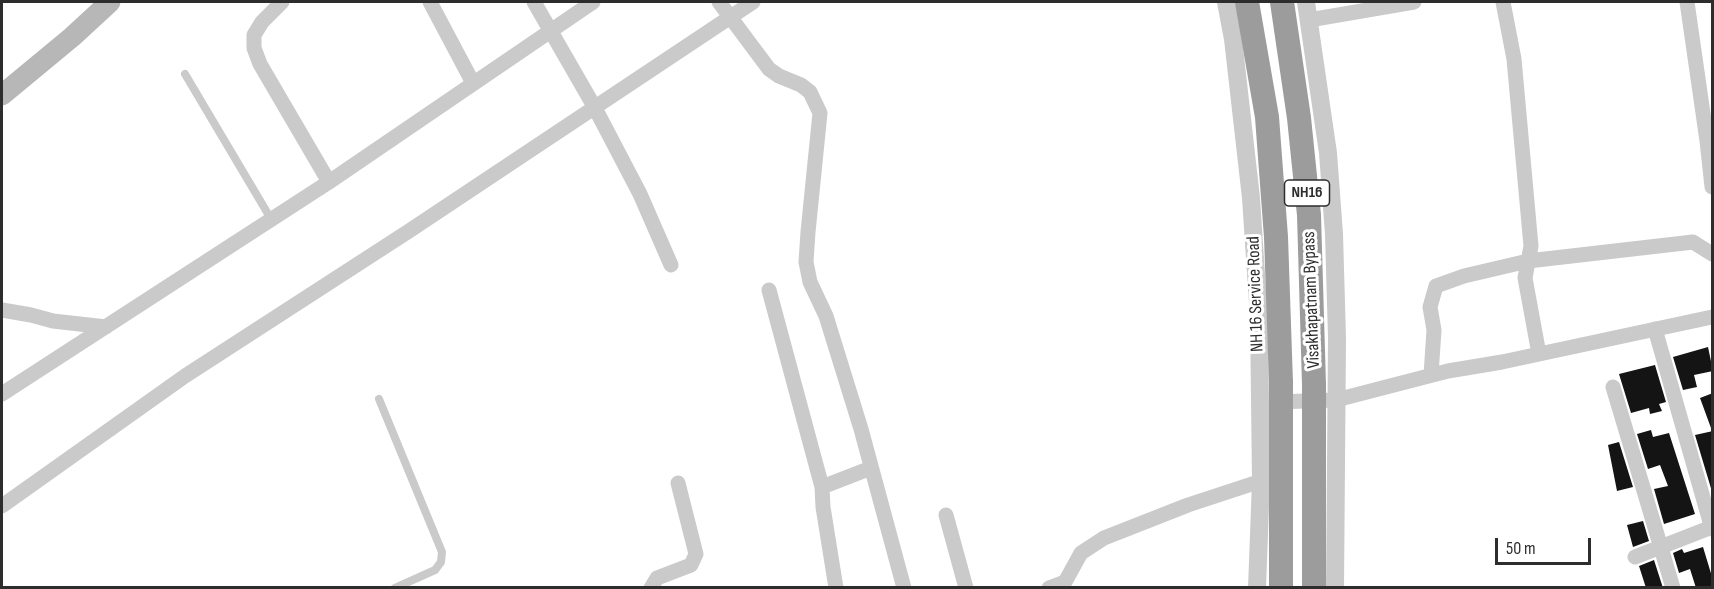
<!DOCTYPE html>
<html>
<head>
<meta charset="utf-8">
<style>
	body { margin:0 }
	#map { position:relative; width:1714px; height:589px; overflow:hidden; background:#fff; font-family:"Sofia Sans Condensed",sans-serif }
	canvas { display:block }
	.frame { position:absolute; inset:0; border:3px solid #2d2d2d; pointer-events:none }
	.scale { position:absolute; left:1495px; top:538px; width:96px; height:27px; box-sizing:border-box; border:3px solid #2d2d2d; border-top:0; padding-left:8px; font-size:18px; line-height:21px; white-space:nowrap; color:#2d2d2d; -webkit-text-stroke:4px #fff; paint-order:stroke }
</style>
</head>
<body>
<div id="map">
<canvas width="1714" height="589"></canvas>
<div class="frame"></div>
<div class="scale">50 m</div>
</div>
<script>
const c = document.querySelector('canvas').getContext('2d');
c.lineJoin = 'round';
function fillPath(path, color) {
  c.fillStyle = color;
  c.fill(path, 'evenodd');
}
function shape(rows) {
  const path = new Path2D();
  for (const r of rows) {
    path.moveTo(r[0], r[1]);
    for (let i = 2; i < r.length; i += 2) path.lineTo(r[i], r[i + 1]);
  }
  return path;
}
function trace(path, color, width, dash) {
  c.strokeStyle = color;
  c.lineWidth = width;
  c.lineCap = dash ? 'butt' : 'round';
  c.setLineDash(dash || []);
  c.stroke(path);
}
function label(font, color, halo, rows, align = 'center') {
  c.font = font + ' "Sofia Sans Condensed",sans-serif';
  c.lineWidth = 6;
  c.setLineDash([]);
  c.textBaseline = 'middle';
  c.strokeStyle = halo;
  c.fillStyle = color;
  for (const [text, x, y, turn = 0] of rows) {
    c.save();
    c.translate(x, y);
    c.rotate((+turn || 0) * Math.PI / 180);
    c.textAlign = isNaN(turn) ? turn : align;
    if (halo) c.strokeText(text, 0, 0);
    c.fillText(text, 0, 0);
    c.restore();
  }
}
const building = shape([
	[1708,347,1713,371,1694,375,1697,387,1683,390,1673,357],
	[1655,365,1666,402,1659,404,1662,411,1650,414,1649,408,1631,413,1619,374],
	[1713,393,1713,428,1711,428,1700,398],
	[1651,430,1653,437,1669,433,1695,514,1664,524,1654,489,1668,486,1660,465,1648,469,1637,434],
	[1713,431,1713,495,1695,435],
	[1619,442,1633,487,1617,491,1608,445],
	[1643,521,1649,541,1633,547,1627,525],
	[1703,547,1713,580,1713,588,1696,588,1690,569,1679,573,1673,553,1682,549,1684,553],
	[1654,560,1663,588,1646,588,1639,566]
]);
const service = shape([
	[185,74,271,219],
	[379,399,442,552,441,562,435,570,395,588]
]);
const minor = shape([
	[282,2,262,22,254,35,254,48,260,64,329,182],
	[430,2,473,83],
	[534,2,595,108,640,194,671,265],
	[719,2,769,69,779,76,801,85,810,92,820,113,808,232,806,262,810,282,826,316,861,429,904,588],
	[1503,2,1514,59,1531,246,1525,278,1539,354],
	[1687,2,1707,141,1712,140],
	[1309,20,1414,2],
	[1707,141,1712,187],
	[769,290,822,487,823,507,836,588],
	[2,310,31,315,53,321,106,327],
	[1655,329,1712,529],
	[1431,375,1434,330,1430,307,1436,286,1464,276,1528,261,1693,242,1712,254],
	[1613,387,1673,588],
	[2,394,329,182,593,2],
	[1275,402,1336,400,1448,371,1502,362,1712,317],
	[822,487,871,468],
	[2,506,185,376,409,231,753,2],
	[946,515,966,588],
	[1635,557,1712,527],
	[651,588,657,578,691,565,696,554,678,483],
	[1049,588,1065,582,1081,553,1104,538,1188,505,1261,481]
]);
const tertiary = shape([
	[1226,2,1233,39,1251,198,1259,319,1261,481,1257,588],
	[1306,2,1328,153,1334,234,1337,338,1335,588]
]);
const secondary = shape([
	[2,95,72,37,110,2]
]);
const trunk = shape([
	[1247,2,1267,117,1276,237,1281,383],
	[1282,2,1299,118,1309,215,1314,385],
	[1281,588,1281,415],
	[1314,588,1314,415]
]);
const trunkBridge = shape([
	[1314,385,1314,415],
	[1281,415,1281,383]
]);
const shields = [
	[1307,193,45]
];
const shieldNames = [
	["NH16",1307,193]
];
const streetNames = [
	["NH 16 Service Road",1256,294,-92],
	["Visakhapatnam Bypass",1312,300,-92]
];
fillPath(building, '#141414');
trace(service, '#cacaca', 8);
trace(minor, '#cacaca', 15);
trace(tertiary, '#cacaca', 18);
trace(secondary, '#b7b7b7', 21);
trace(trunk, '#9c9c9c', 24);
trace(trunkBridge, '#9c9c9c', 24);
for (const [x, y, w] of shields) {
  const box = new Path2D();
  box.roundRect(x - w / 2, y - 13, w, 26, 4.5);
  c.fillStyle = '#fff';
  c.fill(box);
  trace(box, '#2d2d2d', 1.5);
}
label('bold 16px', '#2d2d2d', null, shieldNames);
label('18px', '#2d2d2d', '#fff', streetNames);
</script>
</body>
</html>
